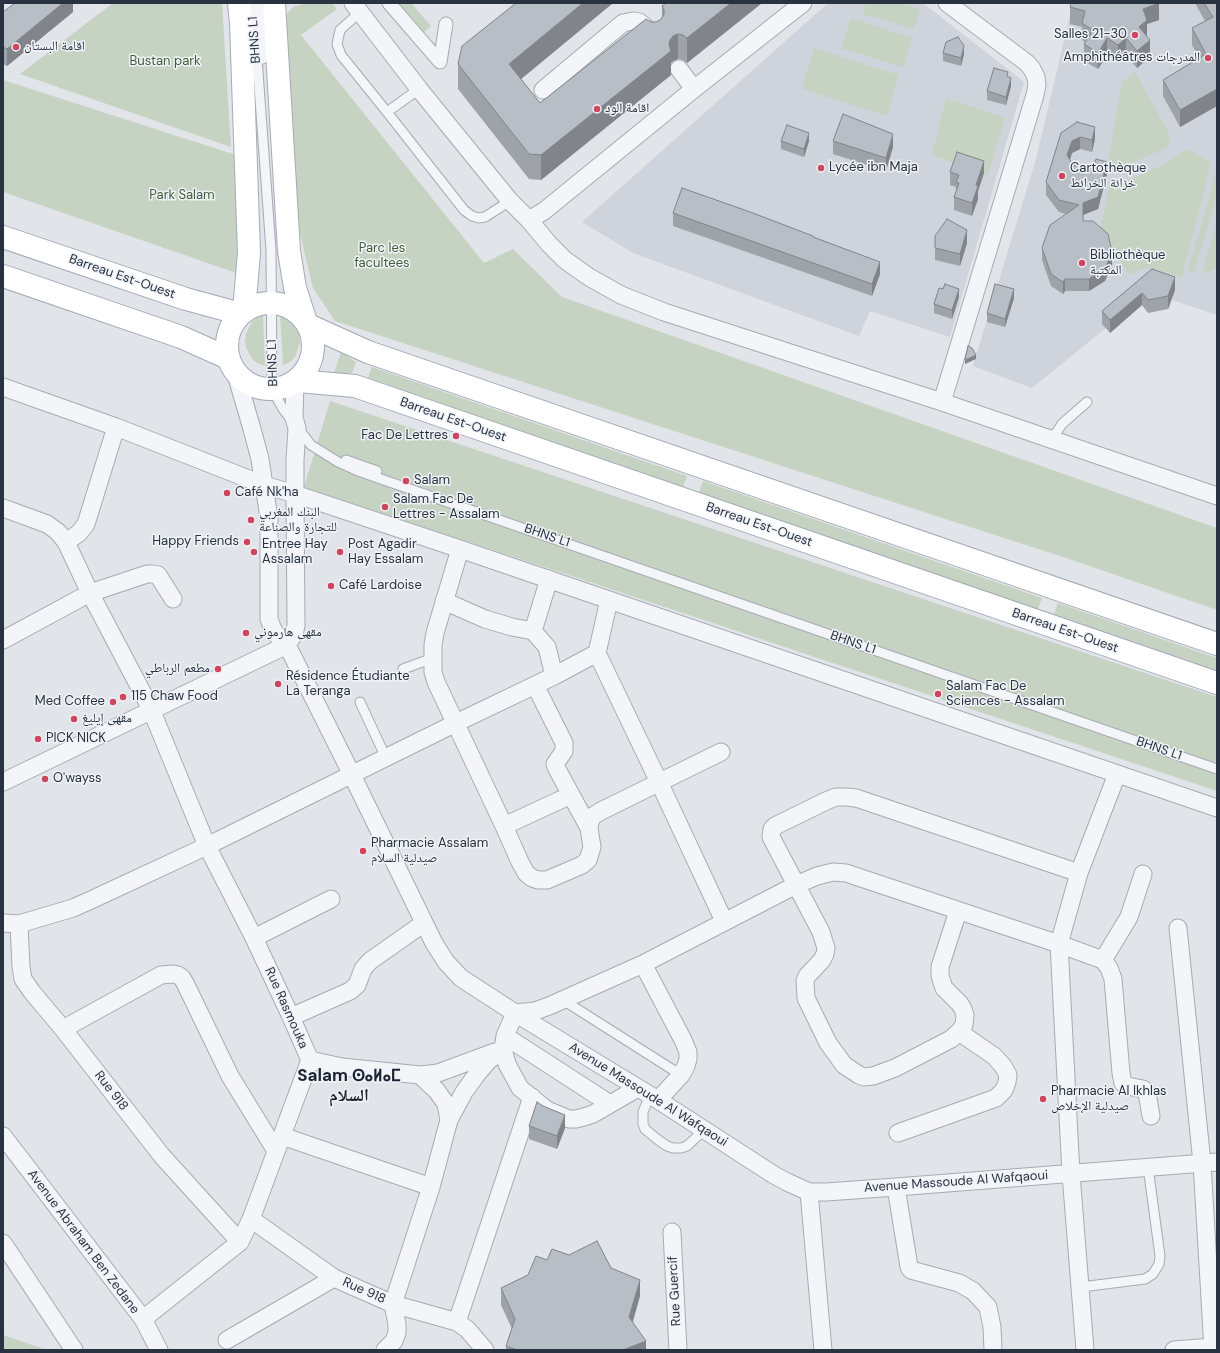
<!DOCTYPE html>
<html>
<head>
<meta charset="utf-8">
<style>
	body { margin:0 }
	#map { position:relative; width:1220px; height:1353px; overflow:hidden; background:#e1e4e9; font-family:"DM Sans",sans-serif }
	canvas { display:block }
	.frame { position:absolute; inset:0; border:4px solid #293241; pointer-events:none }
</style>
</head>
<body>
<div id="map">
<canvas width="1220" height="1353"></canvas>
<div class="frame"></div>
</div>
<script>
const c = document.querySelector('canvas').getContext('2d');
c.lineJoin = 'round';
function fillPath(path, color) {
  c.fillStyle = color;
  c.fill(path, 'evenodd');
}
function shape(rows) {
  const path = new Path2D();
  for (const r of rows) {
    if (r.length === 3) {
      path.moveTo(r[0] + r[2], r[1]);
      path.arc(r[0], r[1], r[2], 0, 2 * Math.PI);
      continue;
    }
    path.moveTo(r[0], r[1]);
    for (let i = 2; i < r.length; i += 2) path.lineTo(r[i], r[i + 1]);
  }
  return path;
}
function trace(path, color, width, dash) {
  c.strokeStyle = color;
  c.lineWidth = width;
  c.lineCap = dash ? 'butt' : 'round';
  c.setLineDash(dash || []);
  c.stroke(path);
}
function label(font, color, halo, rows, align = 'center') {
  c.font = font + ' "DM Sans","Noto Naskh Arabic","Noto Sans Tifinagh",sans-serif';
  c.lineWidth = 3;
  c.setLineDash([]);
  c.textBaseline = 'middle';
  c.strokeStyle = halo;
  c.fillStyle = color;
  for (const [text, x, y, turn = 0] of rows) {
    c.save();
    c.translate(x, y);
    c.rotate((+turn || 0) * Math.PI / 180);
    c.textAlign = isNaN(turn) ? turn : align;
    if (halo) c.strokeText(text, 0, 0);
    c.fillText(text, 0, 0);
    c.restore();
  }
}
const built = shape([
	[828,3,923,3,1024,82,950,337,870,311,859,336,633,253,582,222],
	[1073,3,1217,3,1217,315,1172,300,1168,309,1148,313,1142,305,1110,333,1106,328,1032,388,973,366,1036,159]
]);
const green = shape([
	[113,3,222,3,231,147,20,74],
	[308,3,332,3,337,9,301,35,484,263,513,249,562,297,1217,528,1217,610,1072,560,335,321,313,288,288,184,283,37,286,15,293,7],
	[399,3,411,3,431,26,424,32],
	[866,3,901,3,920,9,914,29,863,14],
	[851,18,912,38,903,67,841,48],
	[814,48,899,75,887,116,802,89],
	[1135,72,1171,137,1167,148,1112,171,1107,166,1122,82],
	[3,80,236,155,242,275,3,192],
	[946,98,1005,118,988,175,932,155],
	[1188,149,1211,163,1182,277,1148,267,1129,275,1100,231,1110,184,1131,179,1168,162],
	[1217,170,1217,195,1195,270,1194,272,1191,272,1188,269],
	[1217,222,1217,268,1205,274,1203,271],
	[263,314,265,366,259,364,253,360,246,348,245,341,246,334,252,322,257,317],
	[280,314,287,317,293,322,297,329,299,336,300,343,295,357,290,362,283,365],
	[341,352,356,362,352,373,334,373],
	[372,367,687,476,683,487,368,378],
	[330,401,1217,697,1217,791,304,487],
	[703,481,1042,598,1038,609,699,493],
	[1058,603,1217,658,1217,670,1054,614],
	[3,1335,47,1350,3,1350]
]);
const service = shape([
	[253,3,271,250,272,389,283,409,311,445,338,462,358,471,1217,769],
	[259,3,263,59],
	[360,12,340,30,337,44,341,55,387,112,464,210,472,216,479,218,485,217,510,201],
	[387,112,419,89],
	[1052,439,1062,424,1087,402],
	[346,460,377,471],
	[403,669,433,658],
	[360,702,386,758],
	[563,1000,681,1075],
	[650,1095,643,1112,643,1124,645,1129,657,1139,667,1146,673,1148,681,1148,687,1146,704,1130],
	[1081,1287,1145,1279,1153,1274,1159,1264,1160,1256,1148,1167]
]);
const pedestrian = shape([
	[389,3,440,62],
	[440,62,446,24]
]);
const minor = shape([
	[353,3,419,89,510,201,529,220,549,244,565,260,589,277,621,295,664,312,942,402,1217,496],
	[679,69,694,89],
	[543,90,623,23,633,21,639,22,643,25,654,37],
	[529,220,544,211,694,89,803,3],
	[236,374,252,429,260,459,269,518,269,619,272,627,275,633,287,645,352,775,434,943,446,962,461,978,515,1013,658,1100,774,1175,787,1182,809,1192,826,1192,896,1187,1217,1162],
	[3,387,116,427,264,485,295,494,460,549,1217,808],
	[942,402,1035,95,1037,85,1036,77,1032,69,1027,63,947,3],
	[3,508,47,524,58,532,66,542,90,593,151,709,207,846,254,938,291,1017,310,1060,251,1219,240,1242,143,1319],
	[66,542,79,533,86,524,116,427],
	[460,549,435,633,433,645,433,672,436,682,504,826,520,862,526,873,532,878,538,880,547,880,582,865,588,860,592,847,589,828,590,822,593,816,601,811,721,752],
	[609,600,597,653,659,782,724,921],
	[444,601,485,619,512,627,533,631,547,647,554,676],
	[533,631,549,579],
	[3,640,90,593,147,574,152,574,158,575,173,599],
	[535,685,564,743,564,751,555,764,557,769,589,828],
	[3,782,287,645,294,634,296,626,295,494,295,460,297,428,294,418,295,383],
	[504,826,571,795],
	[958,911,940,967,940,976,944,988,960,1004,963,1009,965,1015,964,1025,959,1032,951,1039,895,1068,873,1076,864,1077,859,1075,844,1065,828,1043,806,998,805,981,807,976,822,960,825,954,826,948,821,932,771,837,772,829,775,826,826,801,836,797,846,797,856,798,1079,873],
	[3,923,19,924,73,908,91,900,207,846,456,723,554,676,597,653],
	[19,924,21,967,23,979,32,992,63,1029,162,1156,240,1242],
	[1178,928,1202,1163,1213,1350],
	[254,938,331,899],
	[1103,960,1129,917,1143,874],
	[643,964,683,1040,688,1052,688,1059,686,1066,681,1075,658,1100],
	[291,1017,350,991,357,985,363,969,370,961,424,923],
	[63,1029,161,975,173,974,178,975,182,978,185,983,230,1076,276,1151],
	[505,1036,610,1104],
	[310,1060,342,1067,420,1075,437,1091,446,1104,449,1120],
	[420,1075,438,1073,495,1052],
	[638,1088,593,1114,584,1117,576,1119,569,1119,547,1110,520,1088,507,1064,503,1049,505,1036,515,1013,535,1011,549,1006,643,964,796,885,817,876,833,872,846,873,1059,944,1103,960,1109,968,1113,979,1121,1073,1123,1083,1127,1086,1143,1089,1147,1093,1151,1116],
	[898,1133,996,1098,1004,1090,1007,1082,1008,1075,1003,1066,994,1056,959,1032],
	[3,1136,143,1319,159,1350],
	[282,1136,431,1187],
	[896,1187,909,1267,911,1270,959,1283,973,1291,988,1307,992,1327,993,1350],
	[809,1192,823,1350],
	[251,1219,334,1278,393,1304,457,1322,467,1329,485,1350],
	[672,1232,678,1350],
	[3,1243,74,1350],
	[457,1322,532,1097],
	[227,1340,334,1278],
	[385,1350,394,1341,397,1333,397,1324,393,1304,431,1187,449,1120,464,1092,477,1074,488,1061,503,1049],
	[1085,1350,1071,1174,1059,944,1079,873,1117,774],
	[1174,1350,1212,1347]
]);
const secondary = shape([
	[239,3,241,23,249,253,244,311],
	[274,3,289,251,295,288,305,319]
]);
const primary = shape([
	[3,237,186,299,241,314],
	[3,276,181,337,228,358],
	[270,346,43],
	[308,325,368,352,1217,644],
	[298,381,355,386,1217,683]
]);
const wall = shape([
	[73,3,73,12,7,66,3,64,3,12],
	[516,3,613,3,521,79,540,103,651,22,656,22,660,20,662,18,662,6,666,3,762,3,687,63,683,60,678,59,673,61,671,63,671,75,541,180,529,179,458,89,458,64],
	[1195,3,1217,3,1217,106,1180,127,1163,96,1163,80,1199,58,1192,45,1192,28,1205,21],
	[1070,7,1159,20,1147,24,1147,37,1150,57,1137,68,1126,55,1118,62,1107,55,1098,69,1084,61,1084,44,1085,42,1082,40,1082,27,1070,24],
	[943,53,964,54,961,66,943,61],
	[1008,76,1011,86,1006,105,987,100,987,91],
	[1061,133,1095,139,1092,152,1080,149,1072,153,1070,160,1073,165,1107,174,1098,209,1083,215,1083,221,1112,264,1105,281,1089,291,1065,291,1063,294,1051,286,1042,260,1042,248,1066,214,1059,212,1046,195,1046,182],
	[781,141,809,141,804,157,781,149],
	[833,141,893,147,886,171,833,154],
	[950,172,984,173,978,191,978,199,972,216,954,210,954,197,956,192,956,187,950,185],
	[673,213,813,237,880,274,872,296,673,226],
	[935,236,967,243,960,266,935,260],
	[1152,269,1175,290,1168,309,1148,313,1142,305,1110,333,1102,324,1102,311],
	[959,297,952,319,934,313,934,304],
	[1014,298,1005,327,987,322,987,313],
	[529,1126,565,1128,557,1149,529,1139],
	[569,1255,611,1268,640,1296,633,1322,646,1350,506,1350,506,1346,512,1329,501,1305,501,1288,528,1275,547,1260]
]);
const shadedWall = shape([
	[63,3,73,3,73,12,7,66,7,49],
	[583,3,613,3,509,89,509,64],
	[731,3,762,3,687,63,687,38],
	[1159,3,1159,20,1147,24,1147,37,1139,27,1143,9],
	[678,34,678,59,673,61,671,63,671,75,541,180,541,155,669,45,670,40,673,36],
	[1107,38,1107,55,1098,69,1098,53],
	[1126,38,1126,55,1118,62,1118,45],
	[1150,40,1150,57,1137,68,1137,51],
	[964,46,964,54,961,66,961,58],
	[1011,78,1011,86,1006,105,1006,97],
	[1217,89,1217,106,1180,127,1180,110],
	[1095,127,1095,139,1092,152,1092,140],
	[809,133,809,141,804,157,804,149],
	[893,134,893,147,886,171,886,158],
	[1080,137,1080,149,1072,153,1067,168,1067,155,1072,141],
	[984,161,984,173,978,191,978,199,972,216,972,203,976,185],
	[1107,162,1107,174,1098,209,1083,215,1083,203],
	[967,230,967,243,960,266,960,254],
	[1112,252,1112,264,1105,281,1089,291,1089,279],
	[880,262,880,274,872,296,872,284],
	[1175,277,1175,290,1168,309,1168,296],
	[1065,279,1065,291,1063,294,1063,282],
	[959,289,959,297,952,319,952,310],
	[1014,289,1014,298,1005,327,1005,319],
	[1142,293,1142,305,1110,333,1110,320],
	[976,355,976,359,965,364,965,360],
	[565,1115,565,1128,557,1149,557,1136],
	[640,1280,640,1296,629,1333,629,1317],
	[646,1341,646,1350,623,1350]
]);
const building = shape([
	[15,3,63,3,7,49,3,47,3,12,15,3],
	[516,3,583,3,509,64,540,103,646,19,651,22,656,22,660,20,664,15,664,10,662,6,666,3,731,3,687,38,683,35,678,34,673,36,670,40,669,45,671,51,541,155,529,154,458,64,462,46,516,3],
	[1071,3,1159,3,1143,9,1147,20,1139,27,1150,40,1137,51,1126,38,1118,45,1107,38,1098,53,1084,44,1093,30,1082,23,1085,11,1070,7,1071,3],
	[1204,3,1217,3,1217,89,1180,110,1163,80,1206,54,1192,28,1213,17,1204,3],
	[958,37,964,46,961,58,943,53,946,42,958,37],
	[994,68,1008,72,1007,76,1011,78,1006,97,987,91,994,68],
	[843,114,893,134,886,158,833,141,843,114],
	[1077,122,1095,127,1092,140,1080,137,1072,141,1067,155,1073,165,1085,168,1095,162,1096,159,1107,162,1098,197,1083,203,1083,221,1093,221,1108,234,1112,252,1105,269,1089,279,1065,279,1063,282,1051,274,1042,248,1050,225,1079,205,1059,200,1046,182,1061,133,1077,122],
	[787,125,809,133,804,149,781,141,787,125],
	[957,152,984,161,976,185,978,186,972,203,954,197,959,183,956,182,959,175,950,172,957,152],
	[682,188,753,213,813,236,813,237,880,262,872,284,673,213,682,188],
	[947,219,967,230,960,254,935,248,935,236,947,219],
	[1152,269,1175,277,1168,296,1148,300,1142,293,1110,320,1102,311,1152,269],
	[945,284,959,289,952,310,934,304,939,288,943,289,945,284],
	[995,284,1014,289,1005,319,987,313,995,284],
	[968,346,972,348,976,355,965,360,968,346],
	[537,1102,543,1106,565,1115,557,1136,529,1126,537,1102],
	[597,1241,611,1268,640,1280,629,1317,646,1341,623,1350,517,1350,506,1346,515,1319,501,1288,528,1275,536,1256,547,1260,552,1249,569,1255,597,1241]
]);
const markers = [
	[1135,35,4,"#ce465e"],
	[16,47,4,"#ce465e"],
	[1208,58,4,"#ce465e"],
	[597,109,4,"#ce465e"],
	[821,168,4,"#ce465e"],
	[1062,176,4,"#ce465e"],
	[1082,263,4,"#ce465e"],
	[456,436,4,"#ce465e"],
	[406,481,4,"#ce465e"],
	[227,493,4,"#ce465e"],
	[385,507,4,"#ce465e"],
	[251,520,4,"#ce465e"],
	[247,542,4,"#ce465e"],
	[254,552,4,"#ce465e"],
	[340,552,4,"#ce465e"],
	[331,586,4,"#ce465e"],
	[246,633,4,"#ce465e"],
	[218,669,4,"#ce465e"],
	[278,684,4,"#ce465e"],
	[938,694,4,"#ce465e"],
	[123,697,4,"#ce465e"],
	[113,702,4,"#ce465e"],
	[74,719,4,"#ce465e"],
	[38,739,4,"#ce465e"],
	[45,779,4,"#ce465e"],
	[363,851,4,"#ce465e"],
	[1043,1099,4,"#ce465e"]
];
const poiNames = [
	["Salles 21-30",1127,35,"right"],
	["اقامة البستان",24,47],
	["Amphithéâtres المدرجات",1200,58,"right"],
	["اقامة الود",605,109],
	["Lycée ibn Maja",829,168],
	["Cartothèque",1070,169],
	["خزائة الخرائط",1070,184],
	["Bibliothèque",1090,256],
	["المكتبة",1090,271],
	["Fac De Lettres",448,436,"right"],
	["Salam",414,481],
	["Café Nk'ha",235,493],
	["Salam Fac De",393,500],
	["Lettres - Assalam",393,515],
	["البنك المغربي",259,513],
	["للتجارة والصناعة",259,528],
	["Happy Friends",239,542,"right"],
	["Entree Hay",262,545],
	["Assalam",262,560],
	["Post Agadir",348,545],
	["Hay Essalam",348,560],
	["Café Lardoise",339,586],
	["مقهى هارموني",254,633],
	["مطعم الرباطي",210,669,"right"],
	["Résidence Étudiante",286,677],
	["La Teranga",286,692],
	["Salam Fac De",946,687],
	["Sciences - Assalam",946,702],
	["115 Chaw Food",131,697],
	["Med Coffee",105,702,"right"],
	["مقهى إيليغ",82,719],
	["PICK NICK",46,739],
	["O'wayss",53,779],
	["Pharmacie Assalam",371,844],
	["صيدلية السلام",371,859],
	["Pharmacie Al Ikhlas",1051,1092],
	["صيدلية الإخلاص",1051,1107]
];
const streetNames = [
	["BHNS L1",255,40,-94],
	["Barreau Est-Ouest",122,277,19],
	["BHNS L1",273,363,-92],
	["Barreau Est-Ouest",453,420,19],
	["Barreau Est-Ouest",759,525,19],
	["BHNS L1",547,536,19],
	["Barreau Est-Ouest",1065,631,19],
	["BHNS L1",853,643,19],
	["BHNS L1",1159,749,19],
	["Rue Rasmouka",286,1008,66],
	["Rue 918",111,1091,52],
	["Avenue Massoude Al Wafqaoui",648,1095,32],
	["Avenue Massoude Al Wafqaoui",956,1182,-4],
	["Avenue Abraham Ben Zedane",83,1242,53],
	["Rue 918",364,1291,24],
	["Rue Guercif",675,1291,-93]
];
const parkNames = [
	["Bustan park",165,62],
	["Park Salam",182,196],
	["Parc les",382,249],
	["facultees",382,264]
];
const districtNames = [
	["Salam ⵙⴰⵍⴰⵎ",349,1077],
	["السلام",349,1097]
];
fillPath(built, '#cfd3db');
fillPath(green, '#c7d3c2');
trace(service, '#a6abb3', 11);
trace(pedestrian, '#a6abb3', 15);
trace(minor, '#a6abb3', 19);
trace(secondary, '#a6abb3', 24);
trace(primary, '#a0a9b5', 24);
trace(service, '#f3f5f8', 9);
trace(pedestrian, '#f3f5f8', 13);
trace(minor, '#f3f5f8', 17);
trace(secondary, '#fff', 22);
trace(primary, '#fff', 22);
fillPath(wall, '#9ea3aa');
fillPath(shadedWall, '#81858b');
fillPath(building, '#b8bec6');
trace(building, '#81858b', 1);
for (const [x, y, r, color] of markers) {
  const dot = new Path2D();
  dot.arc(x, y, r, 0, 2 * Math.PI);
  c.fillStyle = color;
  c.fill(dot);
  trace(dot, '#f0f3f7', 1.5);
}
label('13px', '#293241', '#f0f3f7', poiNames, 'left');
label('13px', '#293241', '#f0f3f7', streetNames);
label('13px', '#3f5d36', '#f0f3f7', parkNames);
label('bold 17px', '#1b2332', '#f0f3f7', districtNames);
</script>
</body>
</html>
